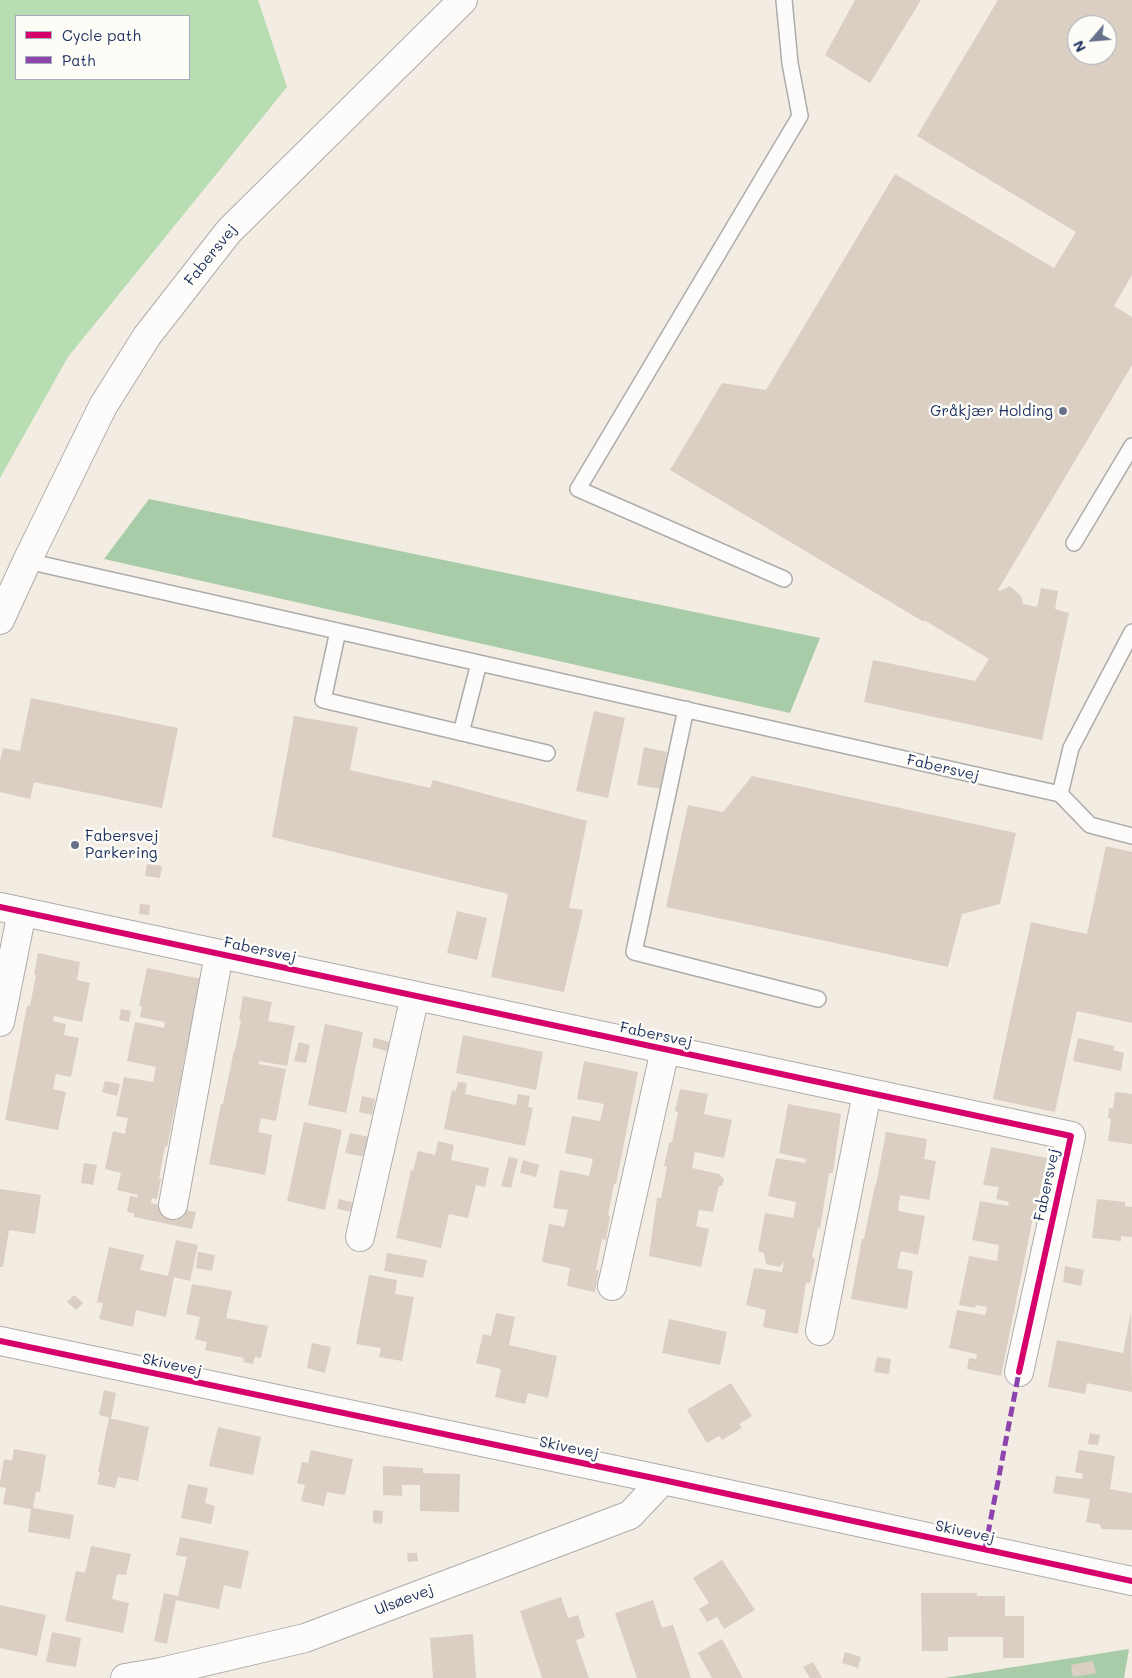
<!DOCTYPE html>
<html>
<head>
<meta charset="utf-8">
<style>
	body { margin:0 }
	#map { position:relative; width:1132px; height:1678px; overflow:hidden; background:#f3ece2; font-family:Mali,sans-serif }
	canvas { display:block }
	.legend { position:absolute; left:15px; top:15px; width:175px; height:65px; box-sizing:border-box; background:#fdfcf7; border:1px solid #a3aaba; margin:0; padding:6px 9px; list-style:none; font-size:15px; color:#1b2f5e }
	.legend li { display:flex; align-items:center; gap:10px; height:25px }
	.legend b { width:25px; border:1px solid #a3aaba }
	.north { position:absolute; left:1067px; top:15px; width:50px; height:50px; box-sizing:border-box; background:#fdfcf7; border:1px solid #a3aaba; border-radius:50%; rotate:243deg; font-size:14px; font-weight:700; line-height:20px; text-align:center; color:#1b2f5e }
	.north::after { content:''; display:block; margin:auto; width:18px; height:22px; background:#67718c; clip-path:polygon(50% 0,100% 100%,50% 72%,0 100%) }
</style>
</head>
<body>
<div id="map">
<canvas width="1132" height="1678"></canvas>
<ul class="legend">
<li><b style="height:6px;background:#d6006c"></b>Cycle path</li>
<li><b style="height:6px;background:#8e44ad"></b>Path</li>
</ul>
<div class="north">N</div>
</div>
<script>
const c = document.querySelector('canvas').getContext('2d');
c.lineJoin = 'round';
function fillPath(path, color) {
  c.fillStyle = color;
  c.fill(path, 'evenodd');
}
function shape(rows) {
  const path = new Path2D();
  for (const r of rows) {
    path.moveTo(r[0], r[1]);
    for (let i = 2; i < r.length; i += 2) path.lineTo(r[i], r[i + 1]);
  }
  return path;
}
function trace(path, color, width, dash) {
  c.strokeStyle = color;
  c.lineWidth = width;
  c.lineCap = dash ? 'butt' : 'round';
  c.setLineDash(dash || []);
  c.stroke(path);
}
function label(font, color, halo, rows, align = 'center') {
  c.font = font + ' Mali,sans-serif';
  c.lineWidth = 5;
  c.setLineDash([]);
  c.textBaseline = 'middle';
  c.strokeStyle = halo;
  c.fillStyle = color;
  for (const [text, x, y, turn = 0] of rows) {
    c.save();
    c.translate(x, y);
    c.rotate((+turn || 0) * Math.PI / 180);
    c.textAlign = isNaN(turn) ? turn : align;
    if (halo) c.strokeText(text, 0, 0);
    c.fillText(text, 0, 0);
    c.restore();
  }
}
const green = shape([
	[0,0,258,0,287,87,68,357,0,478],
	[16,16,189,16,189,79,16,79]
]);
const forest = shape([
	[149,499,820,638,790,713,104,559],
	[1129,1649,1124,1678,944,1678]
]);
const building = shape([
	[855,0,921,0,870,83,825,55],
	[998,0,1132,0,1132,275,1114,306,1132,317,1132,365,998,590,1000,591,1010,586,1021,596,1023,604,1037,607,1041,588,1058,591,1055,609,1069,613,1042,740,864,702,873,660,975,681,989,659,924,620,924,622,670,470,722,383,766,390,895,174,1054,268,1076,232,917,136],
	[1077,25,1107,25,1107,55,1077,55],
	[31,698,178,728,162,808,34,782,30,799,0,792,0,761,3,748,20,751],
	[594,711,625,718,608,798,576,791],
	[294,716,358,727,350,770,430,788,433,780,587,821,569,908,583,910,564,992,491,977,508,894,272,837],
	[644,747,667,752,661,789,637,785],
	[752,776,1016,833,1000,904,962,914,948,967,666,907,688,805,723,812],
	[1106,846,1132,852,1132,1023,1077,1011,1055,1112,993,1099,1031,922,1087,934],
	[147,864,162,866,160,878,145,876],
	[140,904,150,905,149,915,139,914],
	[457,911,487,918,477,960,447,953],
	[38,953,80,962,77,980,90,983,82,1022,54,1016,53,1021,66,1024,64,1035,79,1038,71,1077,56,1074,53,1089,66,1092,58,1130,5,1120,27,1006,30,1006,36,975,34,975],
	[147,968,202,979,190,1038,189,1037,182,1069,185,1069,180,1092,178,1092,167,1147,165,1146,159,1178,161,1179,157,1199,152,1198,151,1203,196,1212,192,1229,134,1217,134,1213,127,1212,130,1196,138,1198,138,1195,117,1190,121,1173,105,1169,113,1131,125,1134,128,1118,116,1116,124,1077,153,1082,156,1067,127,1061,135,1022,164,1028,165,1022,140,1017,142,1007,139,1006],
	[243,996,272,1002,268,1021,295,1026,287,1066,259,1061,259,1064,286,1069,276,1121,261,1118,258,1132,272,1135,265,1175,209,1164,221,1104,223,1104,234,1050,235,1050,241,1020,239,1020],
	[121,1009,131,1011,129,1022,119,1020],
	[325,1024,363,1032,346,1113,308,1105],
	[463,1035,543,1052,536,1090,456,1073],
	[374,1038,390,1042,387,1051,372,1047],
	[1078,1038,1114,1046,1113,1050,1124,1053,1121,1071,1073,1061],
	[299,1042,310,1045,306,1063,294,1061],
	[584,1061,638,1072,616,1184,614,1184,608,1215,610,1216,606,1240,602,1239,596,1270,599,1270,595,1292,567,1286,570,1268,542,1262,549,1224,564,1227,568,1210,553,1208,560,1170,589,1176,593,1159,565,1153,572,1116,600,1121,604,1104,577,1099],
	[105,1081,120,1084,117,1096,102,1092],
	[458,1082,467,1083,465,1094,516,1105,518,1094,530,1096,528,1107,533,1108,525,1146,444,1129,452,1090,456,1091],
	[680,1089,708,1094,704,1114,732,1120,724,1158,695,1152,692,1168,719,1174,724,1179,722,1186,719,1186,713,1212,699,1210,696,1226,709,1229,701,1267,649,1256,657,1198,661,1198,667,1167,664,1166,669,1143,672,1142,678,1112,675,1111],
	[1115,1092,1132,1094,1132,1144,1108,1141,1111,1119,1108,1118,1109,1108,1113,1109],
	[362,1096,375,1099,372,1115,359,1112],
	[788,1104,841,1114,833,1173,829,1173,820,1229,818,1228,812,1257,815,1259,810,1283,806,1283,798,1334,763,1327,766,1310,746,1305,754,1268,782,1272,784,1262,779,1267,766,1264,764,1253,758,1251,765,1213,793,1218,796,1202,768,1196,776,1158,805,1163,806,1159,779,1153],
	[304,1122,342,1130,325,1210,287,1201],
	[886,1132,927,1139,924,1159,936,1161,929,1200,900,1195,898,1211,925,1216,918,1255,901,1251,897,1268,913,1271,907,1309,851,1299,862,1239,864,1239,875,1185,876,1185],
	[350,1133,369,1137,365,1157,345,1153],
	[438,1141,454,1145,451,1160,489,1168,485,1187,476,1185,468,1218,449,1214,441,1248,396,1238,411,1170,413,1171,418,1151,435,1155],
	[991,1147,1047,1158,1035,1217,1033,1217,1001,1376,967,1369,969,1358,976,1359,977,1354,949,1348,957,1310,985,1315,987,1307,976,1305,975,1308,959,1305,969,1256,997,1261,999,1245,972,1240,980,1201,1008,1206,1009,1202,996,1199,999,1187,983,1185],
	[509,1157,518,1159,511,1188,501,1186],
	[523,1160,539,1165,536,1177,520,1173],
	[84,1163,97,1165,93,1185,81,1183],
	[0,1189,41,1195,35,1234,9,1230,3,1267,0,1267],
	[339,1199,355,1203,353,1212,337,1209],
	[1097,1199,1125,1202,1125,1206,1132,1207,1132,1237,1121,1236,1121,1241,1092,1238],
	[176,1240,198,1245,190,1281,174,1277,166,1317,136,1310,133,1327,99,1319,103,1303,97,1302,109,1247,144,1255,140,1270,168,1276],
	[198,1252,215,1255,212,1271,196,1268],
	[387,1253,427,1260,423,1278,384,1271],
	[1065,1266,1084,1270,1081,1286,1063,1282],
	[369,1275,397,1280,395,1294,414,1297,402,1361,379,1357,381,1348,356,1344],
	[192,1284,232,1291,226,1318,268,1326,261,1358,255,1357,253,1364,243,1362,244,1358,205,1350,207,1342,195,1339,200,1317,186,1314],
	[74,1295,83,1303,76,1310,67,1302],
	[1131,1311,1132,1392,1087,1383,1085,1394,1048,1387,1057,1340,1123,1353],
	[496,1313,515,1317,509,1345,557,1356,548,1398,528,1393,525,1404,495,1397,501,1369,476,1363,483,1334,491,1336],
	[669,1319,727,1332,720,1365,662,1353],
	[312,1343,331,1347,325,1373,307,1368],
	[877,1357,891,1359,889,1374,874,1372],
	[731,1383,752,1416,739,1424,742,1428,722,1440,719,1436,707,1443,687,1410],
	[104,1390,116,1393,111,1418,99,1415],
	[109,1418,149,1427,138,1481,118,1477,115,1488,97,1484,100,1472,98,1472],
	[218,1427,261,1437,253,1475,209,1466],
	[1090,1433,1100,1435,1098,1445,1088,1444],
	[14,1449,46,1455,40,1492,36,1491,33,1508,74,1515,70,1539,28,1532,31,1509,3,1504,6,1488,0,1487,0,1483,4,1459,12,1461],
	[311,1450,353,1459,345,1495,327,1492,324,1506,301,1501,305,1485,297,1483,302,1462,308,1463],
	[1079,1450,1115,1456,1110,1489,1132,1493,1132,1530,1102,1529,1099,1524,1086,1522,1090,1499,1053,1493,1056,1476,1082,1479,1083,1474,1075,1472],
	[383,1466,423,1468,423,1473,460,1474,459,1512,420,1511,420,1485,402,1485,402,1496,383,1495],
	[188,1484,208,1488,205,1503,215,1506,211,1524,181,1518],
	[373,1510,383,1511,382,1524,373,1523],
	[180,1537,249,1551,241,1589,224,1585,219,1609,176,1600,167,1644,154,1641,164,1593,178,1596,187,1557,176,1555],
	[91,1546,131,1554,126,1575,117,1574,112,1599,129,1603,123,1633,65,1621,76,1571,85,1573],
	[407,1553,417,1553,418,1561,408,1562],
	[722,1560,755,1610,724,1629,717,1617,707,1622,699,1609,709,1603,693,1578],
	[921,1593,977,1593,977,1596,1005,1596,1005,1616,1024,1616,1024,1658,1003,1658,1003,1637,948,1637,948,1651,922,1651],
	[561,1597,568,1618,578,1615,585,1637,576,1640,589,1678,542,1678,520,1611],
	[653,1600,662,1628,673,1625,691,1678,637,1678,615,1613],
	[0,1605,46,1615,37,1656,0,1648],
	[52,1632,81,1638,76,1667,46,1662],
	[473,1634,476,1678,433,1678,430,1638],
	[722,1639,743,1678,712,1678,698,1653],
	[845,1652,861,1657,858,1668,842,1663],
	[1093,1661,1096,1673,1073,1677,1071,1665],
	[813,1662,822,1678,810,1678,803,1667]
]);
const lane = shape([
	[1074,543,1132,446],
	[27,561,1060,794,1090,825,1132,836],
	[784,579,578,489,800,116,790,63,784,0],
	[338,631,323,700,547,753],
	[686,709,634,952,818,999],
	[461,733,479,663],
	[1060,794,1071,748,1132,632]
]);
const street = shape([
	[0,620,27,561,103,406,147,336,229,231,463,0],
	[0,907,1071,1136,1019,1372],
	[0,1022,22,912],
	[173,1205,219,954],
	[360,1237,415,996],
	[612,1286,665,1050],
	[820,1331,867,1093],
	[125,1678,161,1672,305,1638,630,1515,663,1480]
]);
const secondary = shape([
	[0,1341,663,1480,1132,1581]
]);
const quiet = shape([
	[985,1549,1019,1372]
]);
const cycleway = shape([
	[0,907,1071,1136,1019,1372],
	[0,1341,663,1480,1132,1581]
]);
const markers = [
	[1063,411,5,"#67718c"],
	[75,845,5,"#67718c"]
];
const streetNames = [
	["Fabersvej",211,255,-51],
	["Fabersvej",943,768,13],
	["Fabersvej",260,950,12],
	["Fabersvej",656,1035,12],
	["Fabersvej",1047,1185,-78],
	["Skivevej",172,1365,12],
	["Skivevej",569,1448,12],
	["Skivevej",965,1532,12],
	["Ulsøevej",404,1600,-21]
];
const poiNames = [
	["Gråkjær Holding",1053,411],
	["Fabersvej",85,836,"left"],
	["Parkering",85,853,"left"]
];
fillPath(green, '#b8ddb3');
fillPath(forest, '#a9cca8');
fillPath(building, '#dbcec2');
trace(lane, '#adacac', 18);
trace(street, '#adacac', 30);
trace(secondary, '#adacac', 30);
trace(lane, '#fdfcfb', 15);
trace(street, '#fdfcfb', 28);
trace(secondary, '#fdfcfb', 28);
trace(quiet, '#8e44ad', 5, [10, 5]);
trace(cycleway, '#d6006c', 6);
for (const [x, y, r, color] of markers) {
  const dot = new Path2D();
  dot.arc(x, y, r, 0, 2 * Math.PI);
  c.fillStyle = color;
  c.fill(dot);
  trace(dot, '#fdfcf7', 2);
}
label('15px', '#1b2f5e', '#fdfcf7', streetNames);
label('15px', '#1b2f5e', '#fdfcf7', poiNames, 'right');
</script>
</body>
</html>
